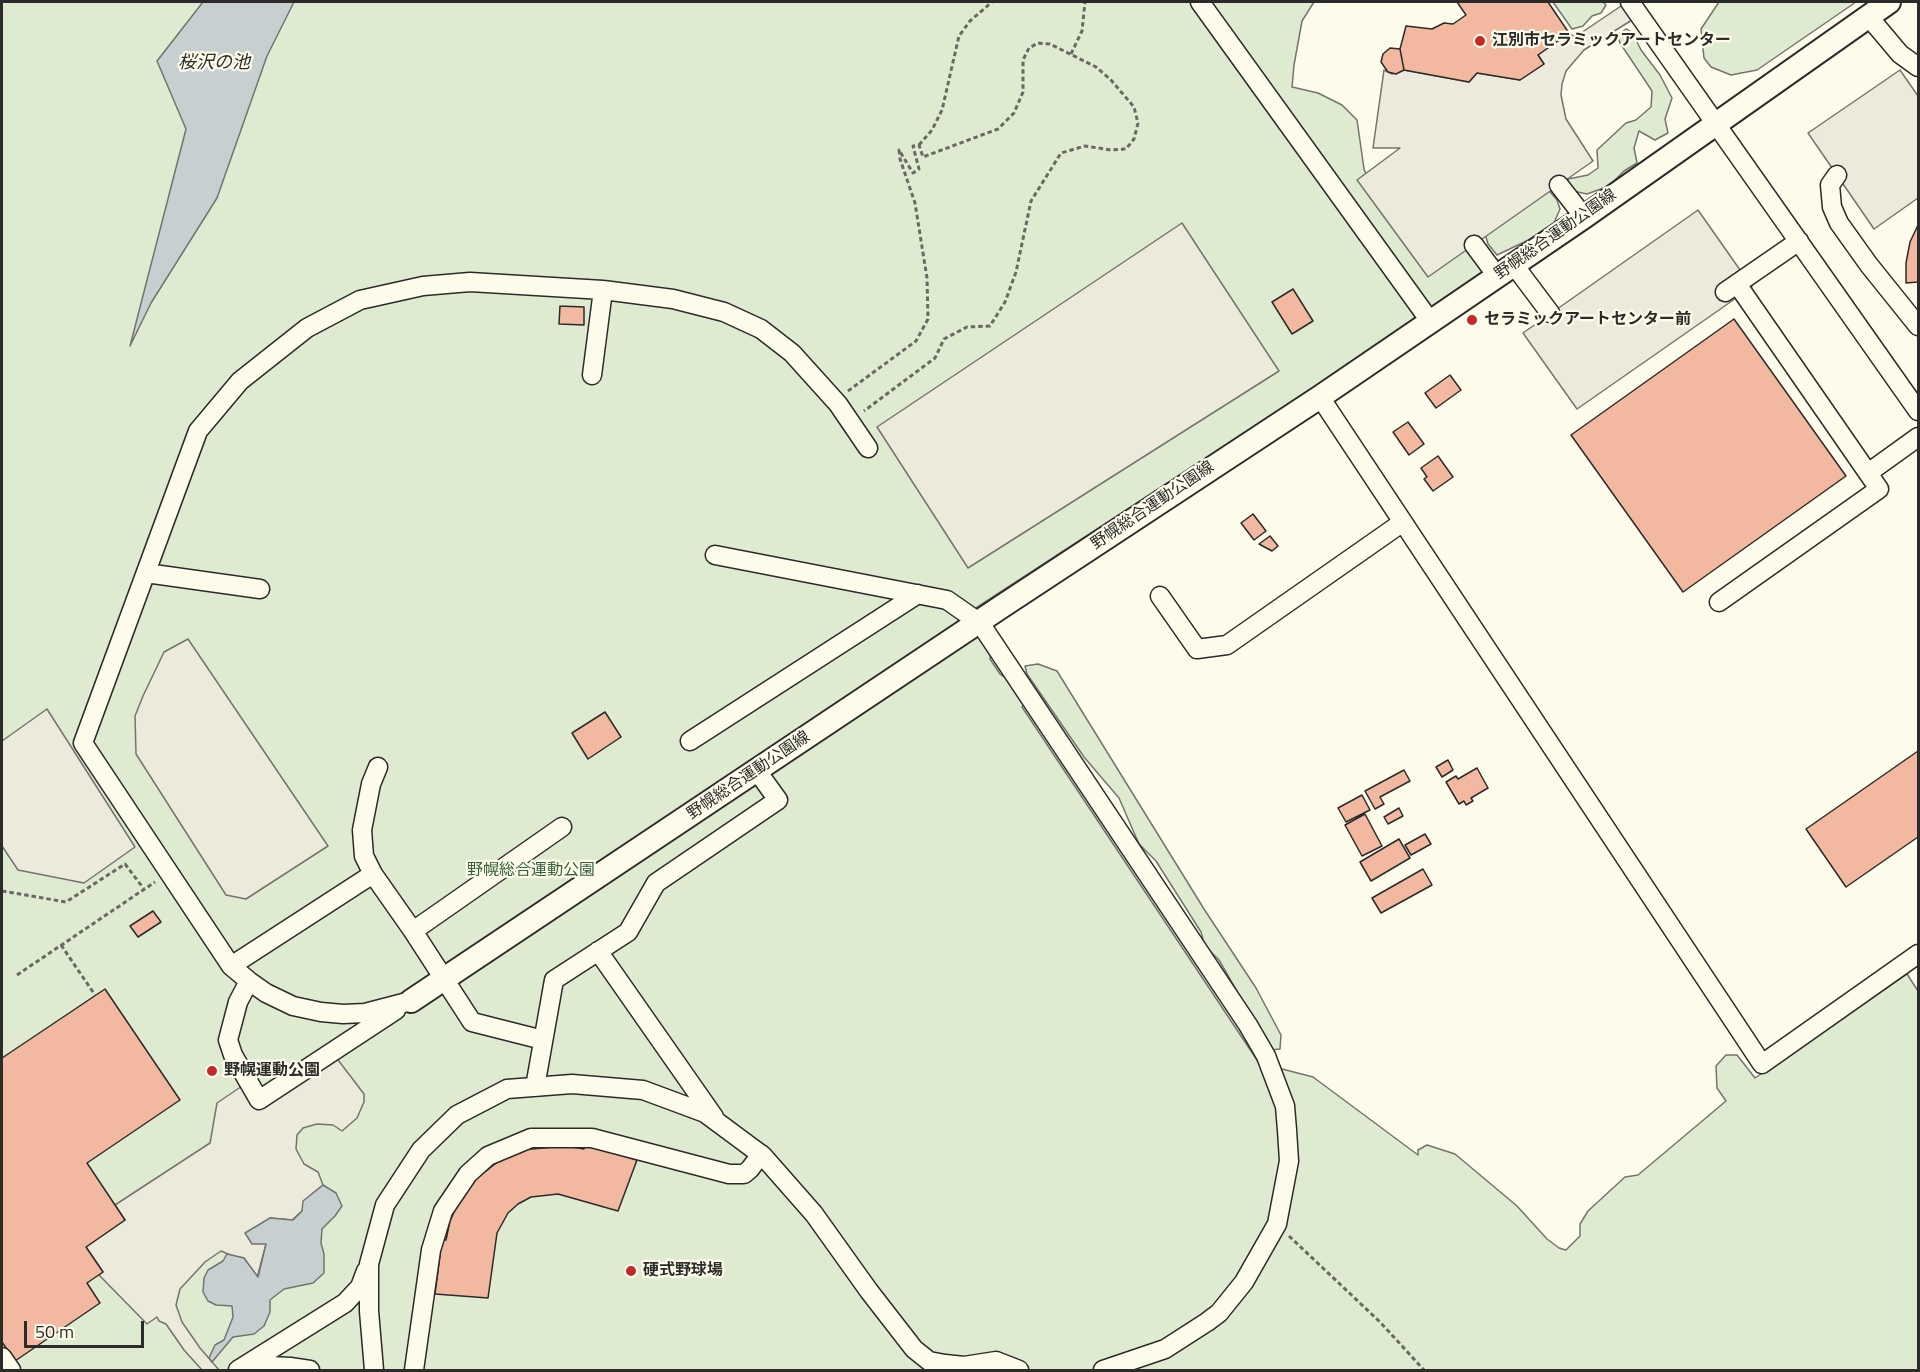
<!DOCTYPE html>
<html>
<head>
<meta charset="utf-8">
<style>
	body { margin:0 }
	#map { position:relative; width:1920px; height:1372px; overflow:hidden; background:#fdfbea; font-family:"Titillium Web",sans-serif }
	canvas { display:block }
	.frame { position:absolute; inset:0; border:3px solid #2b2b2b; pointer-events:none }
	.scale { position:absolute; left:24px; top:1321px; width:120px; height:27px; box-sizing:border-box; border:3px solid #2b2b2b; border-top:0; padding-left:8px; font-size:18px; line-height:21px; white-space:nowrap; color:#2b2b2b; -webkit-text-stroke:4px #fdfbea; paint-order:stroke }
</style>
</head>
<body>
<div id="map">
<canvas width="1920" height="1372"></canvas>
<div class="frame"></div>
<div class="scale">50 m</div>
</div>
<script>
const c = document.querySelector('canvas').getContext('2d');
c.lineJoin = 'round';
function fillPath(path, color) {
  c.fillStyle = color;
  c.fill(path, 'evenodd');
}
function shape(rows) {
  const path = new Path2D();
  for (const r of rows) {
    path.moveTo(r[0], r[1]);
    for (let i = 2; i < r.length; i += 2) path.lineTo(r[i], r[i + 1]);
  }
  return path;
}
function trace(path, color, width, dash) {
  c.strokeStyle = color;
  c.lineWidth = width;
  c.lineCap = dash ? 'butt' : 'round';
  c.setLineDash(dash || []);
  c.stroke(path);
}
function label(font, color, halo, rows, align = 'center') {
  c.font = font + ' "Titillium Web","Noto Sans JP",sans-serif';
  c.lineWidth = 4.5;
  c.setLineDash([]);
  c.textBaseline = 'middle';
  c.strokeStyle = halo;
  c.fillStyle = color;
  for (const [text, x, y, turn = 0] of rows) {
    c.save();
    c.translate(x, y);
    c.rotate((+turn || 0) * Math.PI / 180);
    c.textAlign = isNaN(turn) ? turn : align;
    if (halo) c.strokeText(text, 0, 0);
    c.fillText(text, 0, 0);
    c.restore();
  }
}
const green = shape([
	[2,2,1314,2,1302,21,1294,65,1292,87,1318,93,1342,105,1357,120,1364,169,1372,189,1468,235,1485,271,1477,282,962,617,974,636,984,640,991,649,990,659,1000,674,1008,679,1024,704,1022,707,1259,1063,1313,1077,1418,1155,1418,1150,1427,1145,1455,1154,1517,1206,1547,1239,1559,1248,1566,1250,1580,1236,1580,1224,1588,1211,1625,1177,1638,1175,1726,1101,1717,1088,1716,1066,1726,1055,1737,1055,1755,1078,1907,974,1918,991,1918,1370,2,1370,2,2],
	[1553,2,1603,2,1606,5,1601,13,1592,16,1583,26,1572,29,1553,2],
	[1719,2,1856,2,1757,70,1731,75,1711,67,1704,58,1701,29,1719,2],
	[1626,29,1632,32,1641,50,1660,75,1672,98,1665,119,1668,133,1655,140,1639,131,1634,148,1637,163,1624,171,1609,186,1587,194,1573,191,1568,188,1568,179,1588,175,1598,168,1597,150,1626,123,1636,120,1651,107,1652,91,1620,43,1617,35,1626,29],
	[1546,187,1557,200,1560,209,1554,223,1539,235,1497,255,1488,244,1484,230,1546,187],
	[1038,664,1057,671,1204,909,1256,988,1281,1035,1280,1049,1271,1050,1219,960,1205,946,1201,932,1156,861,1139,844,1119,798,1084,757,1027,674,1025,666,1038,664]
]);
const parking = shape([
	[1627,2,1640,15,1584,50,1566,71,1562,84,1561,95,1566,119,1593,161,1428,277,1357,180,1400,148,1373,148,1384,70,1392,74,1404,70,1469,82,1477,73,1520,80,1544,64,1538,55,1569,33,1575,37,1627,2],
	[1900,70,1918,96,1918,198,1874,229,1808,133,1900,70],
	[1698,210,1752,287,1577,409,1523,333,1698,210],
	[1182,223,1279,371,968,568,877,427,1182,223],
	[188,639,328,846,246,899,226,895,136,754,135,716,143,696,164,652,188,639],
	[47,709,135,847,84,883,18,870,2,846,2,741,47,709],
	[332,1052,364,1094,364,1102,357,1118,342,1131,333,1125,317,1124,303,1128,297,1135,296,1149,304,1164,318,1172,323,1185,313,1193,302,1211,292,1220,270,1218,266,1244,257,1278,244,1258,233,1256,221,1251,205,1262,180,1289,176,1305,182,1322,200,1348,219,1370,202,1370,184,1350,166,1324,159,1321,157,1317,147,1324,99,1275,103,1272,86,1247,125,1220,115,1205,210,1143,217,1103,248,1082,259,1099,332,1052]
]);
const water = shape([
	[203,2,294,2,267,56,217,198,151,303,130,346,186,129,157,61,203,2],
	[323,1185,336,1193,342,1206,335,1216,322,1229,321,1243,324,1254,324,1273,313,1283,284,1289,270,1300,270,1312,264,1326,254,1334,233,1337,212,1362,209,1358,215,1345,224,1340,233,1317,232,1306,216,1305,208,1301,203,1292,204,1278,208,1270,223,1261,227,1254,244,1258,258,1277,266,1244,252,1244,245,1233,270,1218,293,1220,302,1211,303,1201,323,1185]
]);
const building = shape([
	[1457,2,1548,2,1569,33,1538,55,1544,64,1520,80,1477,73,1469,82,1404,70,1400,49,1406,26,1432,29,1444,23,1453,24,1466,15,1457,2],
	[1390,48,1400,49,1404,70,1396,74,1388,72,1381,62,1383,54,1390,48],
	[1918,225,1918,282,1906,283,1906,263,1910,242,1918,225],
	[1293,289,1313,321,1292,334,1272,302,1293,289],
	[560,306,584,307,584,325,559,324,560,306],
	[1734,319,1846,476,1683,592,1571,435,1734,319],
	[1450,375,1461,390,1436,408,1425,393,1450,375],
	[1408,422,1424,444,1409,455,1393,432,1408,422],
	[1438,456,1453,477,1433,491,1424,479,1427,477,1421,468,1438,456],
	[1253,514,1266,531,1254,540,1241,523,1253,514],
	[1270,536,1278,546,1272,551,1259,544,1270,536],
	[605,712,621,737,588,759,572,733,605,712],
	[1918,751,1918,837,1846,887,1806,829,1918,751],
	[1448,760,1453,770,1442,777,1436,767,1448,760],
	[1477,768,1488,788,1471,798,1473,801,1466,805,1464,801,1459,804,1446,782,1456,776,1458,779,1477,768],
	[1404,770,1410,781,1380,797,1384,804,1375,809,1365,791,1404,770],
	[1362,795,1370,810,1346,822,1338,808,1362,795],
	[1399,808,1403,816,1388,824,1384,817,1399,808],
	[1365,814,1382,846,1362,856,1345,825,1365,814],
	[1425,834,1431,844,1411,855,1405,845,1425,834],
	[1399,839,1410,858,1371,881,1360,862,1399,839],
	[1423,869,1432,885,1381,913,1372,898,1423,869],
	[153,911,161,922,138,937,130,926,153,911],
	[105,989,180,1100,87,1163,125,1220,86,1247,103,1272,87,1283,100,1303,15,1361,2,1342,2,1058,105,989],
	[584,1144,637,1160,618,1211,558,1194,531,1197,518,1204,508,1213,497,1233,488,1298,435,1294,442,1239,446,1240,450,1221,460,1199,476,1179,500,1160,521,1150,566,1146,584,1149,584,1144]
]);
const path = shape([
	[1071,54,1082,31,1085,2],
	[919,145,932,130,942,110,959,36,970,21,992,2],
	[848,391,916,341,928,319,927,278,915,203,900,159,899,150,913,173,919,169,913,146,919,145,923,157,998,129,1014,113,1023,92,1023,60,1029,48,1038,43,1050,44,1096,67,1111,80,1134,107,1138,123,1134,139,1126,149,1111,150,1085,146,1061,153,1031,201,1016,272,1005,302,990,326,967,327,944,339,935,358,864,411],
	[2,891,66,902,125,864,144,889],
	[61,945,95,995],
	[17,975,155,882],
	[1289,1236,1380,1322,1424,1370]
]);
const minor = shape([
	[1200,2,1430,321],
	[1630,2,1918,411],
	[1868,16,1900,54,1918,67],
	[1837,175,1830,185,1832,207,1839,223,1869,265,1918,326],
	[1559,185,1584,217],
	[1474,245,1497,276],
	[1514,265,1550,313],
	[1725,292,1799,241],
	[592,375,603,290],
	[1320,397,1762,1064,1918,954],
	[1868,473,1918,437],
	[715,555,947,600,980,623,1248,1025,1266,1056,1285,1106,1287,1130,1289,1161,1277,1224,1244,1282,1219,1313,1207,1322,1165,1349,1103,1370],
	[146,573,260,589],
	[1160,596,1197,649,1227,645,1403,522],
	[1719,602,1879,489,1737,284],
	[690,741,918,594],
	[378,767,371,784,362,830,364,856,373,874,413,931,472,1022,543,1040],
	[413,931,562,827],
	[598,951,714,1117],
	[231,966,373,874],
	[249,981,238,1002,228,1040,233,1055,259,1100,396,1010],
	[411,1001,365,1013,343,1014,321,1012,293,1006,266,993,249,981,231,966,83,743,198,431,240,381,307,328,360,300,423,286,470,282,603,290,673,299,724,312,761,329,792,353,838,404,868,448],
	[535,1087,554,980,628,932,656,883,778,800,757,771],
	[2,1357,11,1370],
	[238,1370,345,1303,360,1287,366,1271],
	[254,1370,270,1366,290,1367,310,1370],
	[374,1370,369,1311,369,1264,385,1205,421,1150,457,1115,507,1089,572,1084,643,1090,705,1113,763,1156,814,1214,869,1291,914,1349,929,1361,945,1364,964,1366,996,1361,1019,1370],
	[414,1370,431,1250,443,1211,468,1174,488,1156,531,1138,592,1138,729,1174,744,1174,750,1169,761,1154]
]);
const major = shape([
	[411,1001,1001,607,1320,397,1584,217,1889,2]
]);
const markers = [
	[1480,41,6,"#c62828"],
	[1472,320,6,"#c62828"],
	[212,1071,6,"#c62828"],
	[631,1271,6,"#c62828"]
];
const poiNames = [
	["江別市セラミックアートセンター",1492,41],
	["セラミックアートセンター前",1484,320],
	["野幌運動公園",224,1071],
	["硬式野球場",643,1271]
];
const streetNames = [
	["野幌総合運動公園線",1556,235,-35],
	["野幌総合運動公園線",1153,506,-34],
	["野幌総合運動公園線",749,776,-34]
];
const parkNames = [
	["野幌総合運動公園",531,871]
];
const waterNames = [
	["桜沢の池",214,64]
];
fillPath(green, '#deebd1');
trace(green, '#74746e', 1.5);
fillPath(parking, '#eceadb');
trace(parking, '#74746e', 1.5);
fillPath(water, '#c7d0d0');
trace(water, '#74746e', 1.5);
fillPath(building, '#f2b8a0');
trace(building, '#2b2b2b', 1.5);
trace(minor, '#2b2b2b', 21);
trace(major, '#2b2b2b', 26);
trace(path, '#6a6964', 3, [4.5, 3]);
trace(minor, '#fdfbea', 18);
trace(major, '#fdfbea', 22);
for (const [x, y, r, color] of markers) {
  const dot = new Path2D();
  dot.arc(x, y, r, 0, 2 * Math.PI);
  c.fillStyle = color;
  c.fill(dot);
  trace(dot, '#fdfbea', 2);
}
label('bold 16px', '#2b2b2b', '#fdfbea', poiNames, 'left');
label('16px', '#2b2b2b', '#fdfbea', streetNames);
label('16px', '#34623c', '#fdfbea', parkNames);
label('italic 18px', '#2b2b2b', '#fdfbea', waterNames);
</script>
</body>
</html>
